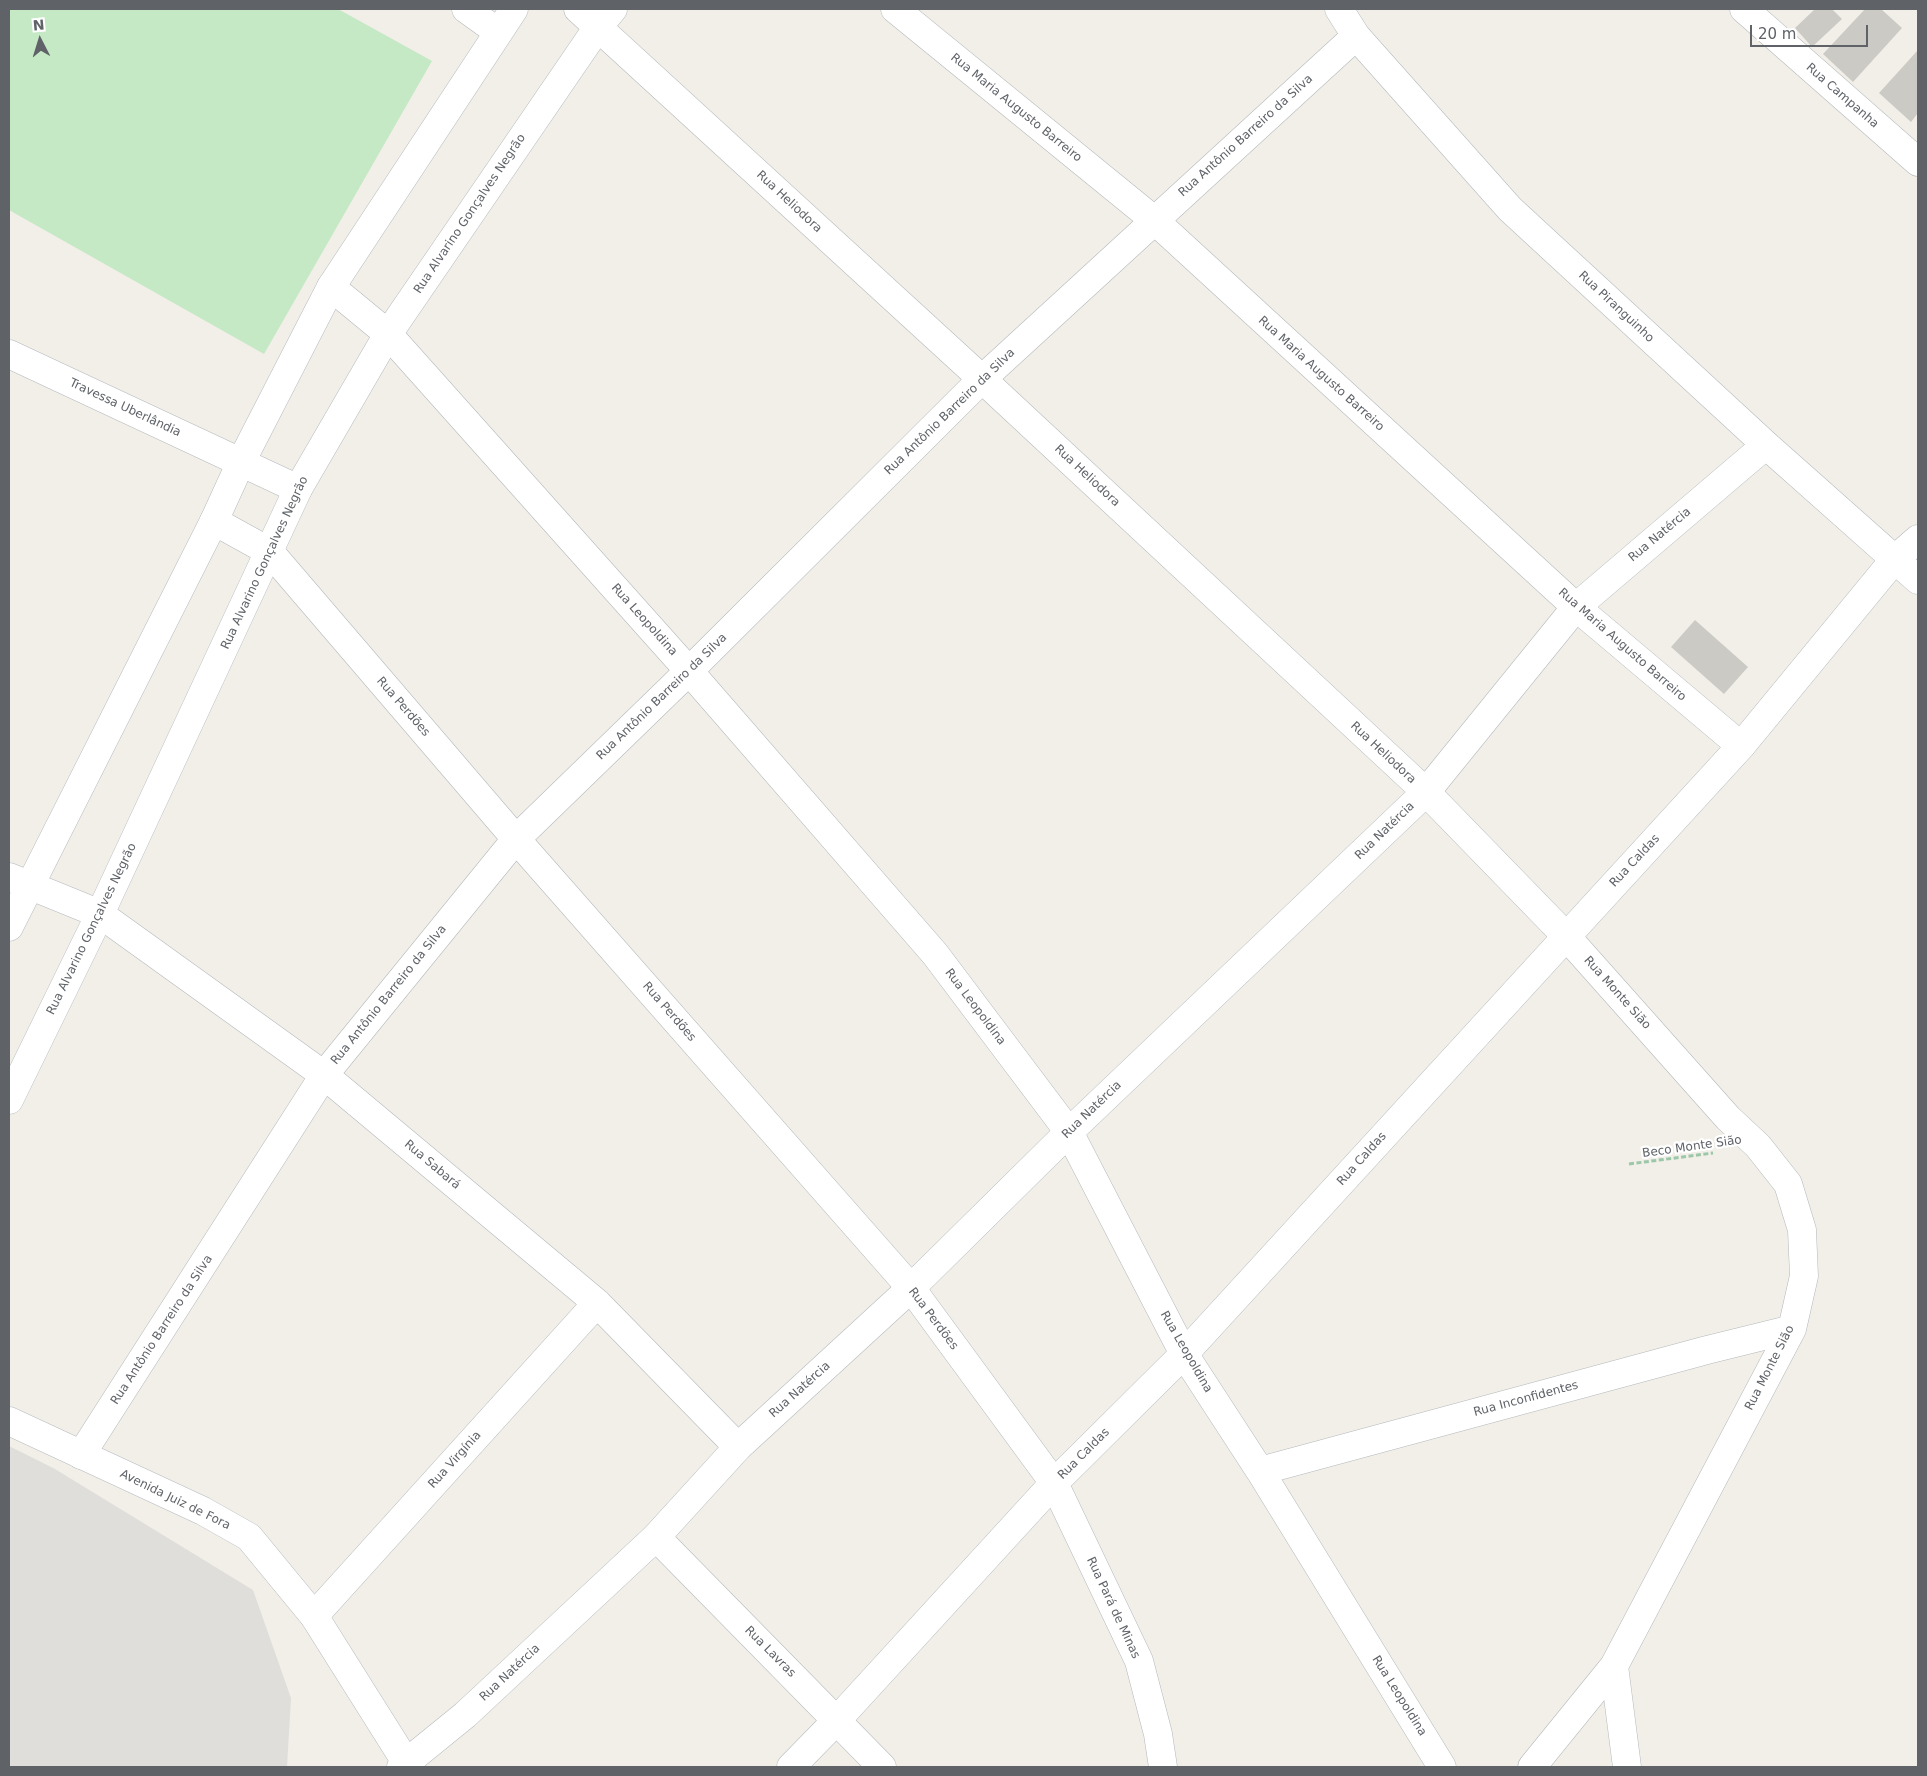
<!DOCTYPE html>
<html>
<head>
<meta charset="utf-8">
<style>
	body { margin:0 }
	#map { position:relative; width:1927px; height:1776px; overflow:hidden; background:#f1efe8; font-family:"DejaVu Sans",sans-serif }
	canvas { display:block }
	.frame { position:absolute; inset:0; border:10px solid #5f6368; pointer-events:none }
	.north { position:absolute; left:15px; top:15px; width:50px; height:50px; -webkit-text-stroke:4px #fff; paint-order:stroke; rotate:355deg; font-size:14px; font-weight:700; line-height:20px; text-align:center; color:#5f6368 }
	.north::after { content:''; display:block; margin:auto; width:18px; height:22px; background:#5f6368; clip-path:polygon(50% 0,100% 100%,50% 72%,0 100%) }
	.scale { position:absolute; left:1750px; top:25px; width:118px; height:22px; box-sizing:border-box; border:2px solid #5f6368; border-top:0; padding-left:6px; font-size:15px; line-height:18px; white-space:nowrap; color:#5f6368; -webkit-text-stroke:4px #fff; paint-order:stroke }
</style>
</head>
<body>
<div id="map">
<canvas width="1927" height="1776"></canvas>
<div class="frame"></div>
<div class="north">N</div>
<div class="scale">20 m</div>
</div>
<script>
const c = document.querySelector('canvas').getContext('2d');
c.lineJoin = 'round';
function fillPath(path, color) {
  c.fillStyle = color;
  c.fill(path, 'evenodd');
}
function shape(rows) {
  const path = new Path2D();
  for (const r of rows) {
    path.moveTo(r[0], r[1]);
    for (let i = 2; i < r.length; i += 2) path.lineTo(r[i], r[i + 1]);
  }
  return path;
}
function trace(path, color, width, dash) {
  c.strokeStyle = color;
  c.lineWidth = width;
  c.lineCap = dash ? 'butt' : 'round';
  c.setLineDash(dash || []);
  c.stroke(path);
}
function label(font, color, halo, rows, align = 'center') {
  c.font = font + ' "DejaVu Sans",sans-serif';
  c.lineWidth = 4.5;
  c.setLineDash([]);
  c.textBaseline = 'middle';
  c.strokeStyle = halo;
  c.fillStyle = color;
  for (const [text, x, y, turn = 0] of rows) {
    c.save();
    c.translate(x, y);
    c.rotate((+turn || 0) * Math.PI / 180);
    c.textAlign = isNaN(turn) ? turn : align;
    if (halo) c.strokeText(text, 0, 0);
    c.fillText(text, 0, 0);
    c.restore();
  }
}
const industrial = shape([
	[9,1446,55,1469,253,1590,291,1698,287,1767,9,1767]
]);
const green = shape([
	[9,9,338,9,432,61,264,354,9,210]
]);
const building = shape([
	[1815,9,1832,9,1842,19,1812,47,1795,28],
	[1865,9,1881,9,1902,28,1853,82,1823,54],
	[1918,50,1918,113,1911,122,1879,93],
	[1695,620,1748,667,1724,694,1671,647]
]);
const path = shape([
	[1629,1164,1713,1153]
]);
const street = shape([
	[466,9,498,32],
	[578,9,982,379,1426,792,1566,936,1728,1118,1758,1146,1788,1184,1802,1230,1804,1276,1792,1329,1614,1666,1532,1767],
	[895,9,1154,220,1576,607,1741,746],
	[1744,9,1918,162],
	[331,287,388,334,689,671,935,954,1069,1132,1184,1354,1260,1471,1442,1767],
	[9,354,298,489],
	[214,521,270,552,516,839,911,1288,1054,1483,1139,1661,1158,1734,1163,1767],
	[1894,560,1918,539],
	[9,877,100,914,324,1075,597,1303,738,1447],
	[81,1455,324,1075,516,839,689,671,982,379,1356,36],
	[1260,1471,1707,1350,1792,1329],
	[656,1537,882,1767],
	[314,1616,597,1303],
	[1614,1666,1627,1767]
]);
const secondary = shape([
	[1339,9,1356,36,1510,209,1766,445,1918,580],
	[9,927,214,521,241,462,331,287,514,9],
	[9,1100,100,914,298,489,388,334,598,27,613,9],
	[9,1421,203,1511,249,1537,314,1616,409,1767],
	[401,1767,465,1715,656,1537,738,1447,911,1288,1069,1132,1426,792,1576,607,1766,445],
	[791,1767,837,1720,1054,1483,1184,1354,1741,746,1894,560]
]);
const streetNames = [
	["Rua Campanha",1842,96,41],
	["Rua Maria Augusto Barreiro",1016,108,39],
	["Rua Antônio Barreiro da Silva",1246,136,-42],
	["Rua Heliodora",789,202,43],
	["Rua Alvarino Gonçalves Negrão",470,214,-56],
	["Rua Piranguinho",1616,307,43],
	["Rua Maria Augusto Barreiro",1321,374,42],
	["Travessa Uberlândia",125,408,25],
	["Rua Antônio Barreiro da Silva",950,412,-44],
	["Rua Heliodora",1087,476,43],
	["Rua Natércia",1660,535,-40],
	["Rua Alvarino Gonçalves Negrão",265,563,-65],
	["Rua Leopoldina",644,620,48],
	["Rua Maria Augusto Barreiro",1622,645,41],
	["Rua Antônio Barreiro da Silva",662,697,-44],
	["Rua Perdões",403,707,49],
	["Rua Heliodora",1383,753,43],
	["Rua Natércia",1385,831,-44],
	["Rua Caldas",1635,861,-47],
	["Rua Alvarino Gonçalves Negrão",92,929,-64],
	["Rua Monte Sião",1617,993,48],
	["Rua Antônio Barreiro da Silva",389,995,-51],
	["Rua Leopoldina",975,1007,53],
	["Rua Perdões",669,1012,49],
	["Rua Natércia",1092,1110,-44],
	["Beco Monte Sião",1692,1147,-8],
	["Rua Caldas",1362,1159,-48],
	["Rua Sabará",432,1165,40],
	["Rua Perdões",933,1319,53],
	["Rua Antônio Barreiro da Silva",162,1330,-57],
	["Rua Leopoldina",1186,1352,60],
	["Rua Monte Sião",1770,1368,-63],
	["Rua Natércia",800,1390,-42],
	["Rua Inconfidentes",1526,1399,-15],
	["Rua Caldas",1084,1454,-45],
	["Rua Virgínia",455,1460,-48],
	["Avenida Juiz de Fora",175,1500,26],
	["Rua Pará de Minas",1113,1608,65],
	["Rua Lavras",770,1652,45],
	["Rua Natércia",510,1673,-43],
	["Rua Leopoldina",1399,1696,58]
];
fillPath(industrial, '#e0deda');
fillPath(green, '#c5e8c5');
fillPath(building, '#cccac5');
trace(street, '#b5b8bc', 29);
trace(secondary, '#b6babf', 29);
trace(path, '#9cc7a9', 3, [5, 2.5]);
trace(street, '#fff', 28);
trace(secondary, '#fff', 28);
label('12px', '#5f6368', '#fff', streetNames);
</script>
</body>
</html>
